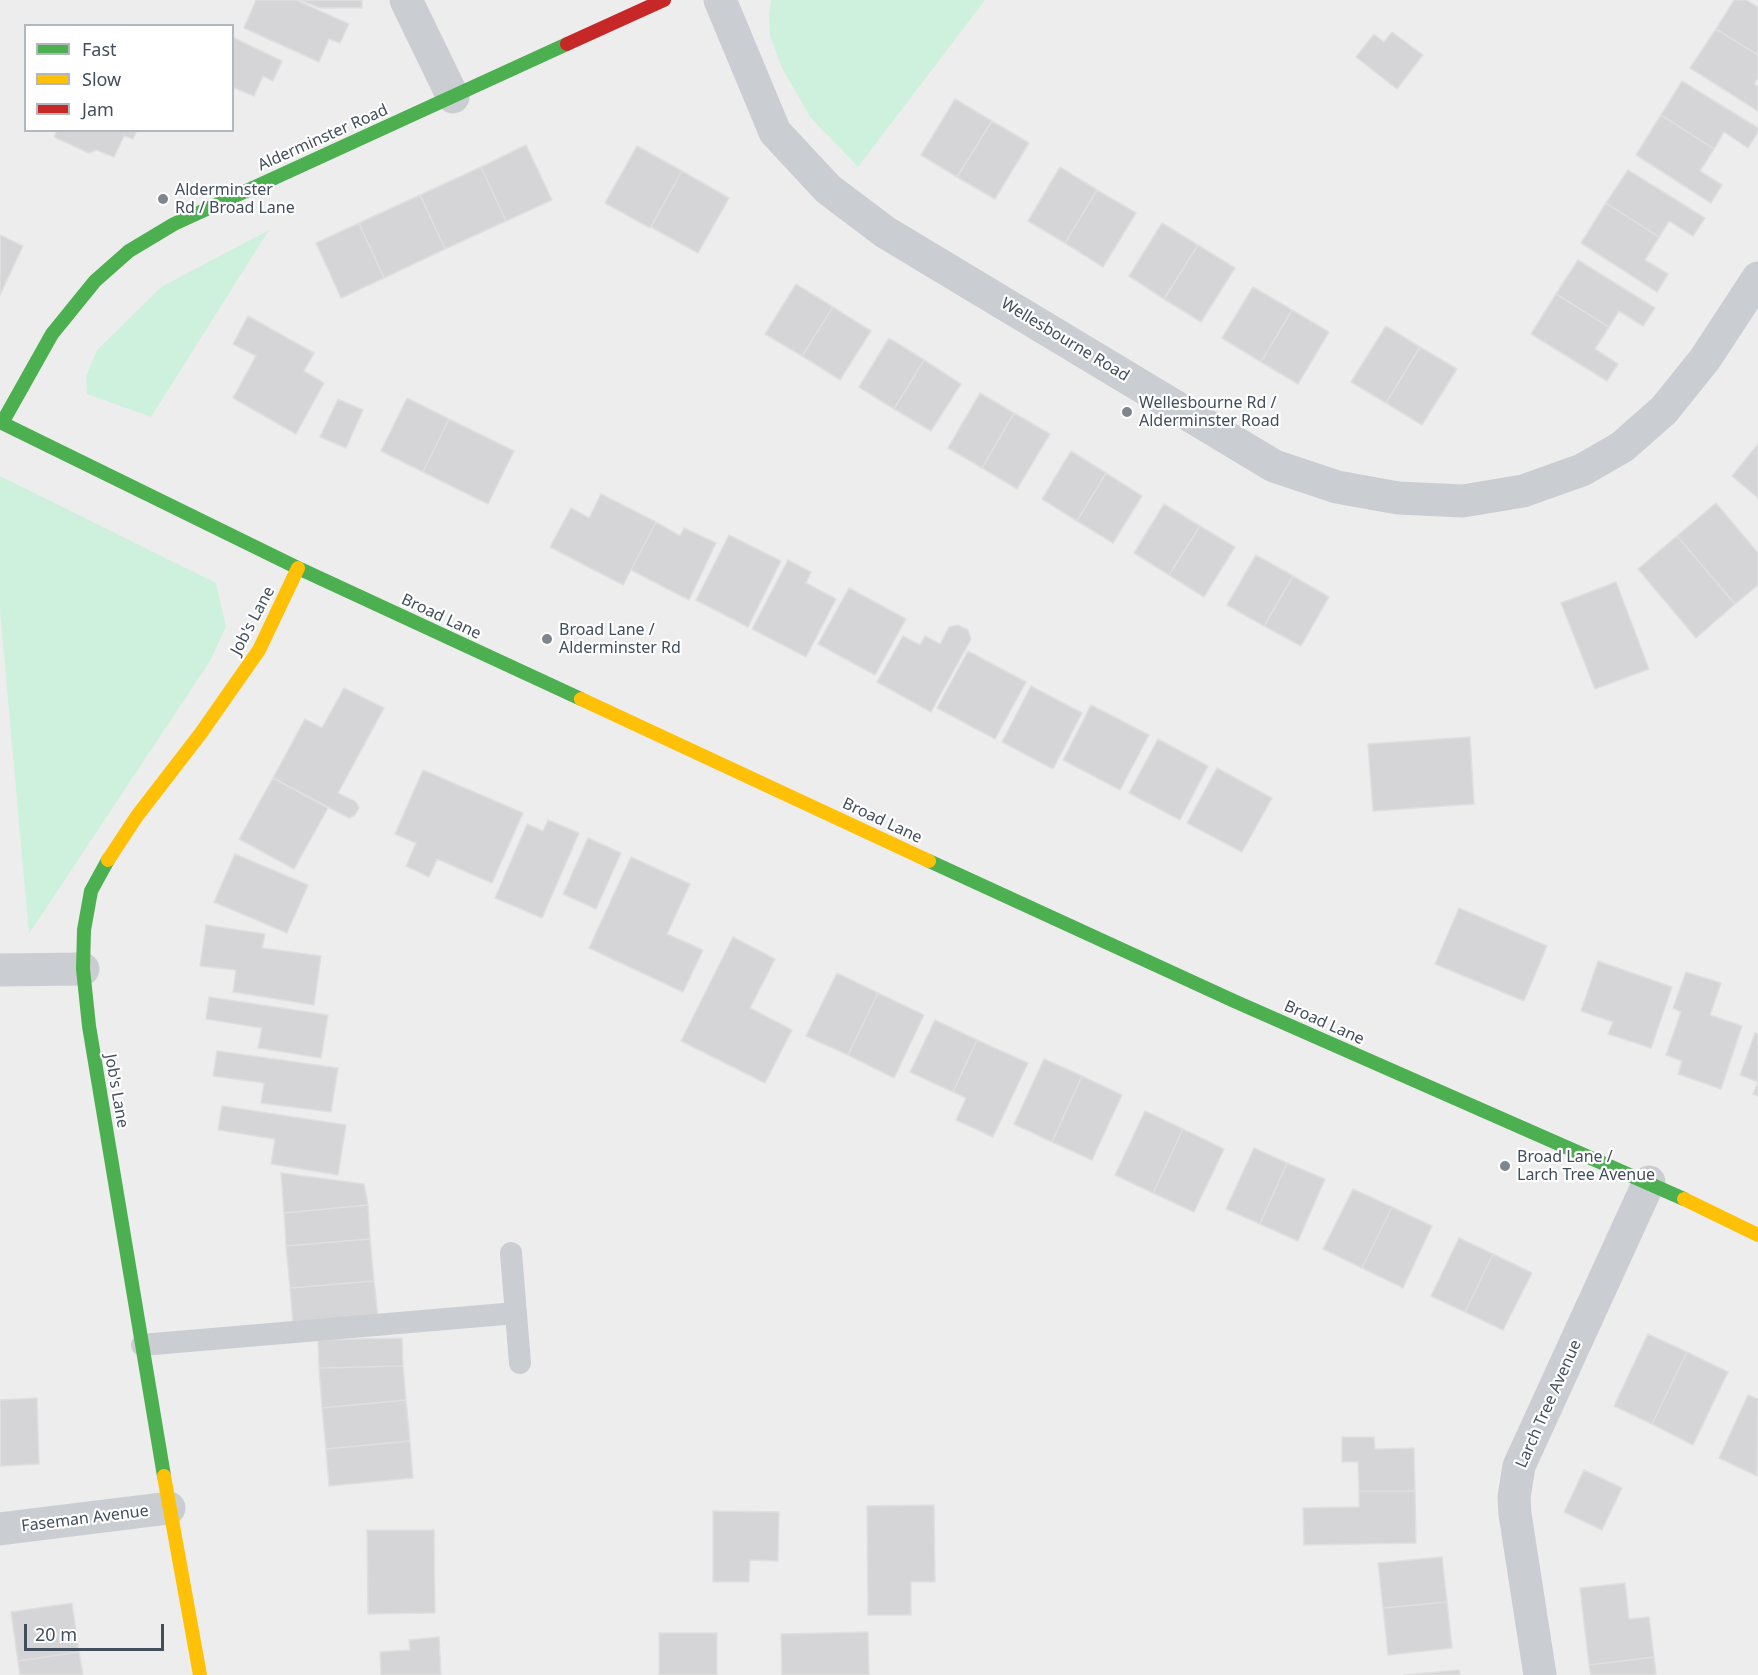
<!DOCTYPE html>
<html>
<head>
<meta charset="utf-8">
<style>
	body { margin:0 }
	#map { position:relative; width:1758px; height:1675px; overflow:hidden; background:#eeeded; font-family:"Noto Sans",sans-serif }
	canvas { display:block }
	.legend { position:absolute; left:24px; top:24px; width:210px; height:108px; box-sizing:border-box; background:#fff; border:2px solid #b3b8be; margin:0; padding:8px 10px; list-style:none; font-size:18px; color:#424e5c }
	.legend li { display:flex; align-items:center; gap:12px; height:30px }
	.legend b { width:30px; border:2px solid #b3b8be }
	.scale { position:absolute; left:24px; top:1624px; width:140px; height:27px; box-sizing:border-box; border:3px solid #424e5c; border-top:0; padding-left:8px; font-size:18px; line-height:21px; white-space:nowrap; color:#424e5c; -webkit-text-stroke:4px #fff; paint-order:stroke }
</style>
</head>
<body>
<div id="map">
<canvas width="1758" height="1675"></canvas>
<ul class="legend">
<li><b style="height:8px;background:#4caf50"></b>Fast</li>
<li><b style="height:8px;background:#ffc107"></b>Slow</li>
<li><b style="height:8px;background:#c62828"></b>Jam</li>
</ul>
<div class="scale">20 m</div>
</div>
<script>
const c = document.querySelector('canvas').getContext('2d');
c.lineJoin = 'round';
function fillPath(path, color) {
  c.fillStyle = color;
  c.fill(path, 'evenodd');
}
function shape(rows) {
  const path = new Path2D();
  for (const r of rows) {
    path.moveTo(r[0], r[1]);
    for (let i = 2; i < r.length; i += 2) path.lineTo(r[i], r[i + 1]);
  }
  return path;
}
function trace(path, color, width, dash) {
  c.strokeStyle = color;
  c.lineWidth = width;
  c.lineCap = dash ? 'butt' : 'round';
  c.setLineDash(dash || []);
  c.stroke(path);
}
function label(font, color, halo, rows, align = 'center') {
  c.font = font + ' "Noto Sans",sans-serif';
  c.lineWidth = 4.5;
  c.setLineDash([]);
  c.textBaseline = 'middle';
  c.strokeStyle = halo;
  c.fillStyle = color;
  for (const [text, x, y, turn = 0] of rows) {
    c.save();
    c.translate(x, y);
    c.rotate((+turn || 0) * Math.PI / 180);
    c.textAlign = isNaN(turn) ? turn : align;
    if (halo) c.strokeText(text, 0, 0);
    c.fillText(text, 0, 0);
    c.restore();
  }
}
const green = shape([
	[985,0,858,167,810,117,782,68,770,36,769,17,771,0],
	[269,230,151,417,87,394,86,376,97,350,161,287],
	[0,476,216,583,226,627,210,661,29,934,0,611]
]);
const building = shape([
	[256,0,296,0,349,24,340,43,329,39,319,62,244,28,256,0],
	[300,0,362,0,362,8,320,8,300,0],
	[1734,0,1746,0,1758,7,1758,55,1716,29,1734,0],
	[1716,29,1758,55,1758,78,1754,84,1758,86,1758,111,1690,68,1716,29],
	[1392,32,1423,55,1397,89,1356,57,1374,34,1384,42,1392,32],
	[232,37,282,61,273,81,263,76,254,96,232,87,232,37],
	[1682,81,1758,128,1758,132,1748,148,1724,132,1714,149,1661,115,1682,81],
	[955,99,992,121,957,177,921,155,955,99],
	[1661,115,1714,149,1700,171,1722,185,1711,203,1636,155,1661,115],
	[992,121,1029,143,995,199,957,177,992,121],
	[57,130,137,130,133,139,124,136,114,157,96,150,89,153,54,137,57,130],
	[526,145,552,200,506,221,481,167,526,145],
	[637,146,682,171,650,228,605,203,637,146],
	[481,167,506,221,445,249,420,195,481,167],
	[1060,167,1097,190,1065,243,1028,221,1060,167],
	[1628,170,1705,218,1693,236,1669,221,1659,237,1606,203,1628,170],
	[682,171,729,198,698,253,651,227,682,171],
	[1097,190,1136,213,1103,267,1065,243,1097,190],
	[420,195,445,249,384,278,359,223,420,195],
	[1606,203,1659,237,1645,260,1668,274,1657,292,1581,243,1606,203],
	[359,223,384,278,341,298,316,243,359,223],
	[1162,223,1198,245,1164,299,1129,276,1162,223],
	[0,235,23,246,0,295,0,235],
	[1198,245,1235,268,1201,322,1164,299,1198,245],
	[1578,260,1655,308,1643,326,1619,311,1609,327,1556,294,1578,260],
	[796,284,833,307,802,356,765,334,796,284],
	[1253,287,1292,310,1261,362,1222,338,1253,287],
	[1556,294,1609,327,1595,349,1618,364,1607,381,1531,334,1556,294],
	[833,307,871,331,840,380,802,356,833,307],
	[1292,310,1329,332,1298,384,1261,362,1292,310],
	[248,316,314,353,304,371,324,383,296,434,233,398,256,356,233,344,248,316],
	[1386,326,1420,347,1386,403,1351,382,1386,326],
	[889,338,924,360,894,409,859,387,889,338],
	[1420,347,1457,369,1422,425,1386,403,1420,347],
	[924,360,961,384,931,431,894,409,924,360],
	[980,393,1014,413,982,468,948,448,980,393],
	[407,398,449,419,423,472,381,451,407,398],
	[338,399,363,410,346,448,320,437,338,399],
	[1014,413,1050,434,1017,489,982,468,1014,413],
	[449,419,514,451,488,504,423,472,449,419],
	[1758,444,1758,498,1732,476,1758,444],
	[1071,451,1106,473,1077,521,1042,499,1071,451],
	[1106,473,1142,496,1113,543,1077,521,1106,473],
	[601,494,656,522,623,585,550,547,571,508,589,518,601,494],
	[1716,503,1758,553,1758,585,1735,604,1677,536,1716,503],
	[1164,504,1200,526,1169,575,1134,553,1164,504],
	[656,522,680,536,684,528,716,543,689,600,631,570,656,522],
	[1200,526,1235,547,1204,597,1169,575,1200,526],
	[729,535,781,561,748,627,696,600,729,535],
	[1677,536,1735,604,1696,638,1638,569,1677,536],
	[1256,555,1293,576,1264,626,1227,605,1256,555],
	[788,560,811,572,806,583,836,599,806,657,752,629,788,560],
	[1293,576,1329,597,1301,646,1264,626,1293,576],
	[1616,582,1649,669,1595,689,1561,603,1616,582],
	[849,588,906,619,875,675,818,644,849,588],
	[958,625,968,630,971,639,931,712,877,682,903,636,920,645,925,636,940,644,949,627,958,625],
	[968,651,1026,682,995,739,937,708,968,651],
	[1031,686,1082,713,1053,769,1002,742,1031,686],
	[344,688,384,708,338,793,356,802,359,808,355,815,349,818,273,778,305,719,322,728,344,688],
	[1091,705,1149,735,1120,790,1063,760,1091,705],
	[1470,737,1474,804,1373,811,1368,744,1470,737],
	[1158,739,1208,766,1180,820,1129,793,1158,739],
	[1217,768,1272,798,1242,852,1187,823,1217,768],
	[423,770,523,813,492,883,437,859,429,877,406,866,416,843,395,834,423,770],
	[273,778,328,808,294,869,239,839,273,778],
	[548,820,579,833,542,918,495,898,527,824,543,831,548,820],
	[588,838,621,853,596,909,563,894,588,838],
	[235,854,308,885,287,933,214,902,235,854],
	[631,857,690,884,667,934,703,950,683,992,589,948,631,857],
	[1459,908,1547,946,1524,1001,1435,964,1459,908],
	[206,925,265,934,262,948,321,956,314,1005,233,992,236,970,200,966,206,925],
	[733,937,775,959,750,1008,792,1030,765,1083,681,1041,733,937],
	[1598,961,1672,987,1651,1048,1608,1034,1613,1022,1581,1011,1598,961],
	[1686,972,1721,983,1710,1015,1742,1026,1721,1089,1678,1074,1682,1061,1666,1055,1681,1012,1673,1008,1686,972],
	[837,973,878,993,848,1055,806,1036,837,973],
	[878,993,924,1015,894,1078,848,1055,878,993],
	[209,997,328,1015,321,1058,258,1048,262,1028,206,1019,209,997],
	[935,1020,977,1040,953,1092,910,1072,935,1020],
	[1755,1033,1758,1034,1758,1096,1753,1094,1758,1082,1740,1075,1755,1033],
	[977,1040,1028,1063,993,1137,956,1120,966,1098,953,1092,977,1040],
	[217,1051,338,1068,331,1112,261,1103,264,1083,213,1076,217,1051],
	[1044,1059,1082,1076,1052,1142,1014,1124,1044,1059],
	[1082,1076,1122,1095,1092,1160,1052,1142,1082,1076],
	[222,1106,346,1125,338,1175,271,1164,275,1139,218,1130,222,1106],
	[1145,1111,1183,1129,1153,1193,1115,1175,1145,1111],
	[1183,1129,1224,1149,1194,1212,1153,1193,1183,1129],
	[1254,1148,1287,1163,1260,1224,1226,1209,1254,1148],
	[1287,1163,1325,1179,1298,1241,1260,1224,1287,1163],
	[281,1173,364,1184,368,1205,284,1213,281,1173],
	[1353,1189,1392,1207,1362,1268,1323,1249,1353,1189],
	[368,1205,370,1239,286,1246,284,1213,368,1205],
	[1392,1207,1432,1226,1403,1288,1362,1268,1392,1207],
	[1459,1238,1493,1254,1465,1312,1431,1296,1459,1238],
	[370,1239,374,1281,290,1288,286,1246,370,1239],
	[1493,1254,1532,1273,1503,1330,1465,1312,1493,1254],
	[374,1281,378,1317,293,1324,290,1288,374,1281],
	[1648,1334,1687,1352,1652,1424,1614,1406,1648,1334],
	[402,1338,403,1366,319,1368,318,1340,402,1338],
	[1687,1352,1728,1372,1693,1445,1652,1424,1687,1352],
	[403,1366,406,1400,322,1408,319,1368,403,1366],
	[1748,1395,1758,1399,1757,1476,1719,1458,1748,1395],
	[37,1398,39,1464,0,1466,0,1400,37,1398],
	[406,1400,410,1441,326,1449,322,1408,406,1400],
	[1342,1437,1374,1437,1375,1449,1414,1448,1415,1491,1359,1491,1358,1462,1342,1462,1342,1437],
	[410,1441,413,1478,329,1486,326,1449,410,1441],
	[1584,1470,1622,1488,1602,1530,1564,1512,1584,1470],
	[1359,1491,1415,1491,1416,1543,1304,1545,1303,1508,1359,1507,1359,1491],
	[934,1505,935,1582,911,1582,911,1615,868,1615,867,1506,934,1505],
	[713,1511,779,1512,778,1561,750,1560,749,1582,713,1582,713,1511],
	[367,1530,434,1530,435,1613,368,1614,367,1530],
	[1442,1557,1447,1602,1383,1608,1378,1563,1442,1557],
	[1625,1583,1629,1619,1649,1617,1654,1657,1589,1665,1580,1588,1625,1583],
	[1447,1602,1452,1648,1388,1655,1383,1608,1447,1602],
	[72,1603,79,1652,18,1661,11,1612,72,1603],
	[868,1632,869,1675,782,1675,781,1634,868,1632],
	[659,1633,717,1633,717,1675,659,1675,659,1633],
	[439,1637,441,1675,381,1675,380,1652,410,1650,409,1640,439,1637],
	[79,1652,83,1675,20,1675,18,1661,79,1652],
	[1654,1657,1656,1675,1591,1675,1589,1665,1654,1657],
	[1459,1670,1460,1675,1404,1675,1459,1670]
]);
const lane = shape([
	[511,1253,520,1363],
	[142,1345,516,1313]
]);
const street = shape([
	[406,0,453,97],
	[720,0,775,132,828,189,885,232,1274,466,1337,487,1398,498,1463,501,1523,491,1582,470,1622,447,1664,410,1705,359,1758,278],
	[0,970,83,969],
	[0,1529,169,1508],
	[1540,1675,1515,1514,1514,1497,1519,1466,1649,1182]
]);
const fast = shape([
	[0,422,298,568,581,699],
	[2,423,52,334,95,281,129,251,174,224,567,44],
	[108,860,91,891,84,930,83,969,89,1026,164,1476],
	[929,861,1234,1001,1684,1199]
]);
const slow = shape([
	[581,699,929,861],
	[108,860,137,816,201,733,259,650,298,568],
	[1684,1199,1758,1235],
	[164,1476,200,1675]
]);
const jam = shape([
	[567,44,664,0]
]);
const markers = [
	[163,199,6,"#7e868f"],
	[1127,412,6,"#7e868f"],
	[547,639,6,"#7e868f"],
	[1505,1166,6,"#7e868f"]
];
const streetNames = [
	["Alderminster Road",323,138,-24],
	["Wellesbourne Road",1065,340,31],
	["Broad Lane",441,617,25],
	["Job's Lane",253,621,-62],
	["Broad Lane",882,821,25],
	["Broad Lane",1324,1023,24],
	["Job's Lane",116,1091,80],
	["Larch Tree Avenue",1549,1404,-66],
	["Faseman Avenue",85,1519,-7]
];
const poiNames = [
	["Alderminster",175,190],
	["Rd / Broad Lane",175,208],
	["Wellesbourne Rd /",1139,403],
	["Alderminster Road",1139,421],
	["Broad Lane /",559,630],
	["Alderminster Rd",559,648],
	["Broad Lane /",1517,1157],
	["Larch Tree Avenue",1517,1175]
];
fillPath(green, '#cef1de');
fillPath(building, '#d5d5d7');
trace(building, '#dfdfe0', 1.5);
trace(lane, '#caced2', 22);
trace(street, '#caced2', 33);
trace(fast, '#4caf50', 14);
trace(slow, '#ffc107', 14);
trace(jam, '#c62828', 14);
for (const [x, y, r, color] of markers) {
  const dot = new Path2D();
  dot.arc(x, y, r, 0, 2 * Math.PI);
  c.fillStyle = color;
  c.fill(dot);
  trace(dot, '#fff', 2);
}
label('16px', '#424e5c', '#fff', streetNames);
label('16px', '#424e5c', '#fff', poiNames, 'left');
</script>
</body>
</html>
